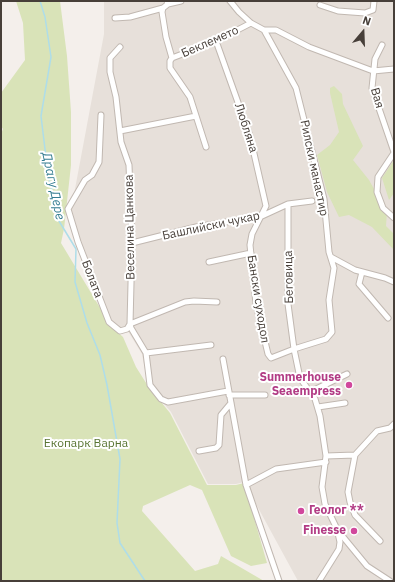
<!DOCTYPE html>
<html>
<head>
<meta charset="utf-8">
<style>
	body { margin:0 }
	#map { position:relative; width:395px; height:582px; overflow:hidden; background:#f4efeb; font-family:"IBM Plex Sans",sans-serif }
	canvas { display:block }
	.frame { position:absolute; inset:0; border:2px solid #473f39; pointer-events:none }
	.north { position:absolute; left:343px; top:12px; width:40px; height:40px; -webkit-text-stroke:3px #fff; paint-order:stroke; rotate:19deg; font-size:11px; font-weight:700; line-height:16px; text-align:center; color:#473f39 }
	.north::after { content:''; display:block; margin:auto; width:14px; height:18px; background:#473f39; clip-path:polygon(50% 0,100% 100%,50% 72%,0 100%) }
</style>
</head>
<body>
<div id="map">
<canvas width="395" height="582"></canvas>
<div class="frame"></div>
<div class="north">N</div>
</div>
<script>
const c = document.querySelector('canvas').getContext('2d');
c.lineJoin = 'round';
function fillPath(path, color) {
  c.fillStyle = color;
  c.fill(path, 'evenodd');
}
function shape(rows) {
  const path = new Path2D();
  for (const r of rows) {
    path.moveTo(r[0], r[1]);
    for (let i = 2; i < r.length; i += 2) path.lineTo(r[i], r[i + 1]);
  }
  return path;
}
function trace(path, color, width, dash) {
  c.strokeStyle = color;
  c.lineWidth = width;
  c.lineCap = dash ? 'butt' : 'round';
  c.setLineDash(dash || []);
  c.stroke(path);
}
function label(font, color, halo, rows, align = 'center') {
  c.font = font + ' "IBM Plex Sans",sans-serif';
  c.lineWidth = 4;
  c.setLineDash([]);
  c.textBaseline = 'middle';
  c.strokeStyle = halo;
  c.fillStyle = color;
  for (const [text, x, y, turn = 0] of rows) {
    c.save();
    c.translate(x, y);
    c.rotate((+turn || 0) * Math.PI / 180);
    c.textAlign = isNaN(turn) ? turn : align;
    if (halo) c.strokeText(text, 0, 0);
    c.fillText(text, 0, 0);
    c.restore();
  }
}
const residential = shape([
	[104,1,394,1,394,581,298,581,244,482,236,484,208,484,171,412,148,385,142,354,126,328,120,329,111,321,69,221,104,34]
]);
const green = shape([
	[16,1,60,1,67,56,71,112,71,165,64,229,61,243,111,326,123,337,136,367,148,386,170,413,207,485,236,485,244,483,267,563,251,566,231,556,202,490,190,485,143,506,142,511,195,571,218,564,221,556,264,581,1,581,1,134,3,129,1,126,1,93,25,60,23,23],
	[334,86,342,94,343,104,363,146,353,160,369,180,387,212,386,226,394,234,394,250,372,227,349,215,339,217,327,192,317,155,330,145,339,132,330,93,330,88],
	[394,160,394,193,389,200,382,178]
]);
const stream = shape([
	[40,1,45,17,51,57,41,116,48,174,59,221,76,249,75,282,87,323,100,355,107,385,120,459,117,523,120,543,145,581]
]);
const minor = shape([
	[167,1,168,4,163,8,162,12,166,37,172,58],
	[230,1,239,12,251,23,264,30,296,88,324,199,329,252,334,268,329,300,332,332,326,339,294,349,300,378,315,399,320,416,326,456,322,487,325,504,337,529,340,542,339,549,319,581],
	[168,4,181,1],
	[320,5,338,11,365,13,373,10,374,1],
	[115,18,130,17,163,8],
	[264,30,276,30,309,47,373,71,394,69],
	[216,41,250,136,266,206,252,234,250,245,256,304,268,354,271,358,294,349,288,304,288,204],
	[382,45,375,59,372,88,394,152],
	[120,47,110,58,110,72,116,97,121,142,129,165,132,243,130,324,185,302,194,301,217,302],
	[101,115,99,162,92,175,85,180,68,209,78,242,109,322,120,331,127,329,130,324],
	[120,131,196,116],
	[206,147,190,97,170,68,170,61,172,58,216,41,251,23],
	[394,153,378,177,377,192,383,208,394,218],
	[132,243,196,227,262,216,288,204,312,201],
	[331,257,355,270,385,278,394,282],
	[209,262,251,253],
	[362,272,359,284,388,318],
	[130,324,131,328,146,353,150,385,161,399,168,402,228,391],
	[146,353,211,345],
	[223,359,246,485,279,581],
	[310,392,347,374],
	[229,395,265,395],
	[318,407,345,403],
	[199,451,216,448,219,445,221,415,231,403],
	[355,455,348,492,350,502,355,515,380,541],
	[326,456,355,455,377,431,390,428,394,424],
	[246,485,276,469,326,462],
	[339,532,367,566,390,581]
]);
const markers = [
	[349,385,4,"#d1479c"],
	[301,511,4,"#d1479c"],
	[354,531,4,"#d1479c"]
];
const streetNames = [
	["Беклемето",210,42,-24],
	["Вая",377,98,74],
	["Любляна",246,128,72],
	["Рилски манастир",314,168,78],
	["Башлийски чукар",211,226,-12],
	["Веселина Цанкова",130,227,-91],
	["Беговица",289,277,-91],
	["Болата",92,279,69],
	["Бански суходол",258,299,81]
];
const hotelNames = [
	["Summerhouse",341,378],
	["Seaempress",341,392],
	["Геолог **",309,511,"left"],
	["Finesse",346,531]
];
const parkNames = [
	["Екопарк Варна",86,444]
];
const waterNames = [
	["Драгу Дере",53,186,78]
];
fillPath(residential, '#e7e0da');
fillPath(green, '#d9e3b8');
trace(stream, '#aedde9', 1.5);
trace(minor, '#c1b8b1', 7);
trace(minor, '#fff', 5);
for (const [x, y, r, color] of markers) {
  const dot = new Path2D();
  dot.arc(x, y, r, 0, 2 * Math.PI);
  c.fillStyle = color;
  c.fill(dot);
  trace(dot, '#fff', 1.5);
}
label('12px', '#473f39', '#fff', streetNames);
label('bold 12px', '#b23c85', '#fff', hotelNames, 'right');
label('12px', '#587432', '#fff', parkNames);
label('italic 13px', '#367e92', '#fff', waterNames);
</script>
</body>
</html>
